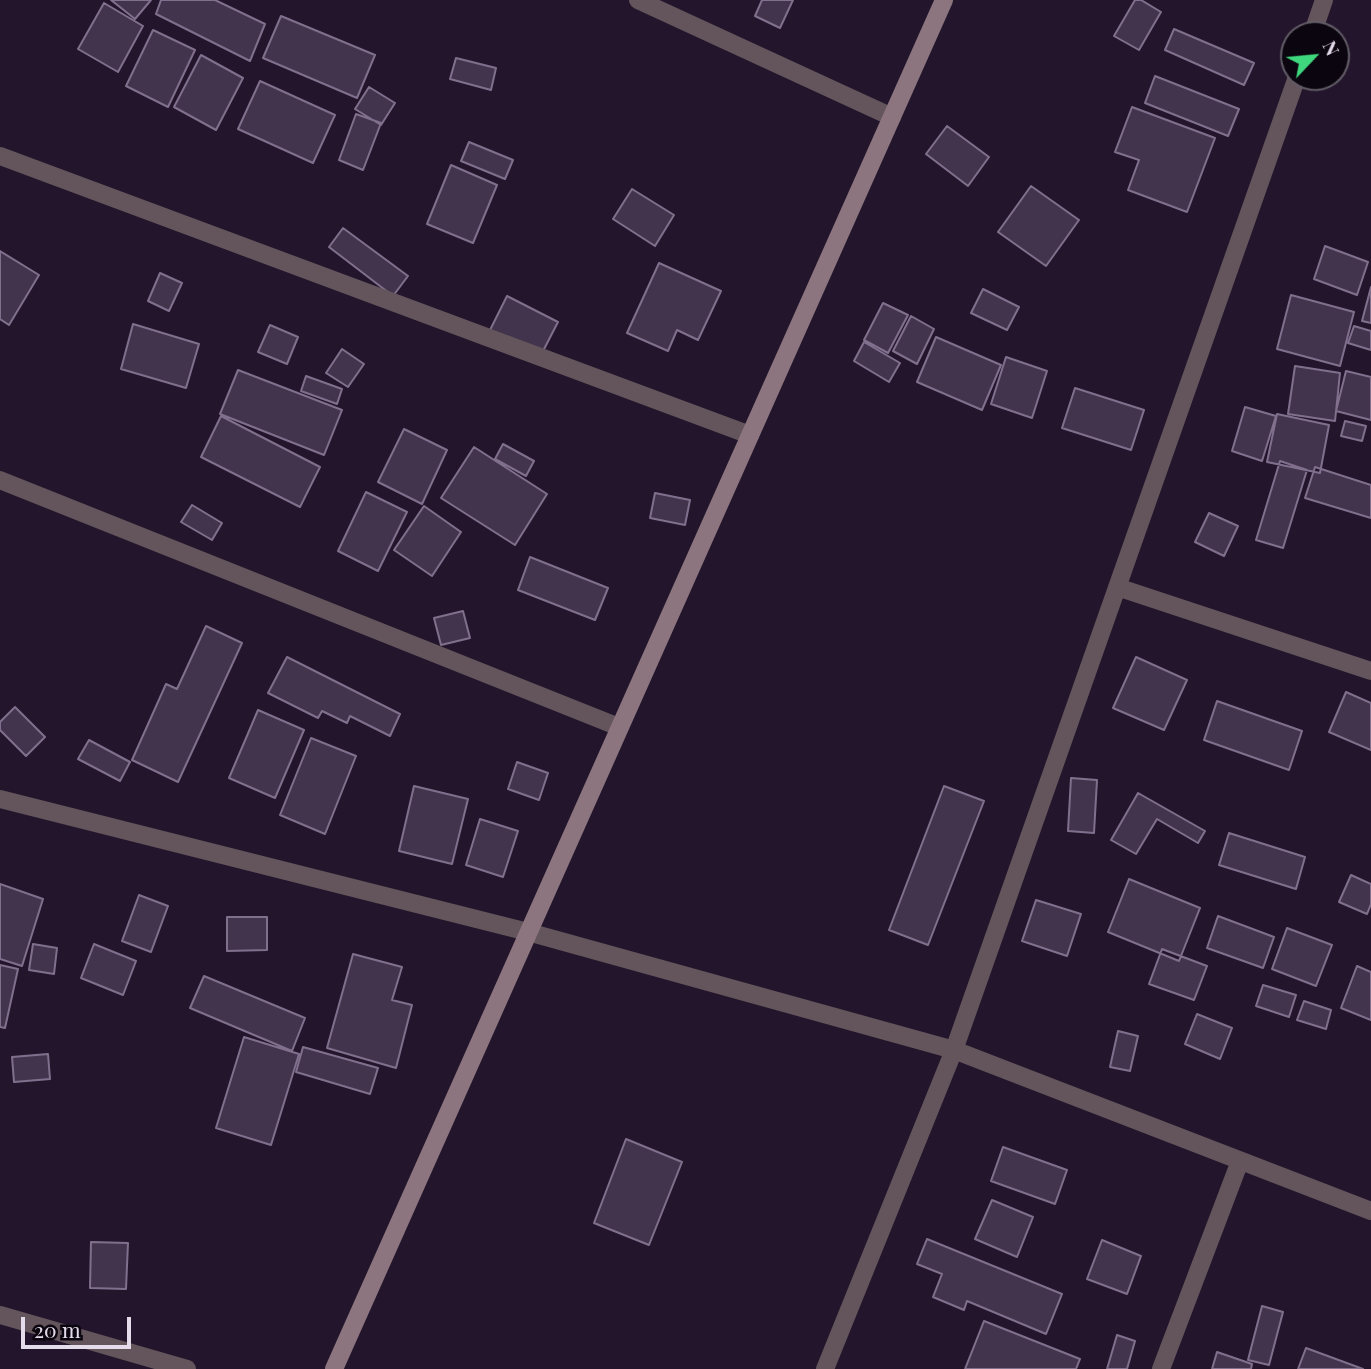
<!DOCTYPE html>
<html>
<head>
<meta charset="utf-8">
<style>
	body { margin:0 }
	#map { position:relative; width:1371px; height:1369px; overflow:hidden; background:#23162c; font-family:"Playfair Display",serif }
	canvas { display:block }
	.north { position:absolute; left:1280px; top:21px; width:70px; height:70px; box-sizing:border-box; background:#0a050e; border:2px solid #615b66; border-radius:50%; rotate:64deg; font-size:19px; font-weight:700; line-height:28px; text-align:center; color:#e4dbeb }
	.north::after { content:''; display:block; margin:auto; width:24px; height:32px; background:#3fd77d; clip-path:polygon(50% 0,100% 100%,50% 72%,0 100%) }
	.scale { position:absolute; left:21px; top:1317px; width:110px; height:32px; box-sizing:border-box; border:4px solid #e4dbeb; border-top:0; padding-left:9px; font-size:21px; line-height:24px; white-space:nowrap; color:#e4dbeb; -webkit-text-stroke:5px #0a050e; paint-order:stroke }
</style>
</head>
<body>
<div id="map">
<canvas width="1371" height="1369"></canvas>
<div class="north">N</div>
<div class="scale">20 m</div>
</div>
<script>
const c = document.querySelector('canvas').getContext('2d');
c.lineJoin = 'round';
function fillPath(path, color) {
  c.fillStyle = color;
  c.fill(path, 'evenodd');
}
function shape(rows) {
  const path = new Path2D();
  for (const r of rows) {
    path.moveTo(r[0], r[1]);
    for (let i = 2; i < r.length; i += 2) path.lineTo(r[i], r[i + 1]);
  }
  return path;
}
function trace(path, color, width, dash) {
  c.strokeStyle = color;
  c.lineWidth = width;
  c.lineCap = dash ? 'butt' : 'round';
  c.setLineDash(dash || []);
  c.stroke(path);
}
const building = shape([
	[111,0,151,0,135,19,111,0],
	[161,0,215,0,265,24,250,61,156,14,161,0],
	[762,0,793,0,780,28,755,16,762,0],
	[1135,0,1141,0,1161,12,1139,50,1114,36,1135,0],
	[104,3,143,26,118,72,78,49,104,3],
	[281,16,375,55,357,98,263,58,281,16],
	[1174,29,1254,63,1244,85,1165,50,1174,29],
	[153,30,195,50,168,107,126,86,153,30],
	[201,55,243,78,216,130,174,107,201,55],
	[456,58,496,68,491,90,450,79,456,58],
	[1155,76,1239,109,1228,136,1145,103,1155,76],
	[260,81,335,115,313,163,238,129,260,81],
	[369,87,395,103,381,125,355,109,369,87],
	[1132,107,1215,138,1187,212,1128,190,1139,160,1115,152,1132,107],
	[356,114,381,123,363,170,339,160,356,114],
	[947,126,989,157,968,186,926,154,947,126],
	[469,142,513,160,505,179,461,161,469,142],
	[451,165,497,185,473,243,427,224,451,165],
	[1031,186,1079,220,1046,266,998,232,1031,186],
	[632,189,674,215,655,246,613,219,632,189],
	[343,228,408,276,393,296,329,247,343,228],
	[1325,246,1368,262,1357,295,1314,279,1325,246],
	[0,251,39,275,9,325,0,319,0,251],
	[659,263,721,291,698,340,677,330,668,351,627,333,659,263],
	[160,273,182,283,169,311,148,301,160,273],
	[1371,287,1371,323,1362,321,1371,287],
	[983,289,1019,307,1007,330,971,313,983,289],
	[1291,295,1354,312,1340,366,1277,349,1291,295],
	[507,296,558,322,541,355,490,330,507,296],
	[883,303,908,315,888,353,864,340,883,303],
	[911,316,934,329,917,364,893,351,911,316],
	[133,324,199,344,186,388,121,369,133,324],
	[270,325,298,337,287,364,258,352,270,325],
	[1354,326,1371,331,1371,350,1348,343,1354,326],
	[936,337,1001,365,982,410,917,382,936,337],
	[864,342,900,363,889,382,854,361,864,342],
	[342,349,364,364,348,387,326,373,342,349],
	[1006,357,1047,371,1032,418,991,404,1006,357],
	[1295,366,1340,373,1335,421,1288,414,1295,366],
	[238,370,342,410,324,455,220,414,238,370],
	[1346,371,1371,377,1371,420,1336,411,1346,371],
	[306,376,342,389,337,404,301,391,306,376],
	[1075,388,1144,410,1131,450,1062,428,1075,388],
	[1245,407,1276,416,1262,461,1232,451,1245,407],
	[1277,414,1329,425,1320,473,1267,462,1277,414],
	[221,416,320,467,300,507,201,457,221,416],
	[1345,421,1366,426,1362,441,1341,436,1345,421],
	[404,429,447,450,422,504,378,482,404,429],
	[503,444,534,461,526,476,495,459,503,444],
	[474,447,547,494,515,545,441,498,474,447],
	[1280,461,1307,470,1283,548,1256,540,1280,461],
	[1315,467,1371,485,1371,518,1305,498,1315,467],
	[366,492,407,512,378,571,338,551,366,492],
	[655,493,690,500,685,525,650,518,655,493],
	[192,505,222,523,212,540,181,522,192,505],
	[424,506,461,532,432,576,394,550,424,506],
	[1209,513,1238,526,1224,556,1195,542,1209,513],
	[530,557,608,588,595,620,518,590,530,557],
	[463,611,470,638,441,645,434,618,463,611],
	[206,626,242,643,178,782,132,760,166,684,177,689,206,626],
	[287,657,400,714,390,736,350,716,347,723,322,711,318,718,268,693,287,657],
	[1136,657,1187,680,1164,730,1113,708,1136,657],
	[1346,692,1371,703,1371,750,1329,732,1346,692],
	[1217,701,1302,731,1289,770,1204,740,1217,701],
	[15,707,45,737,26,756,0,730,0,722,15,707],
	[258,710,304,730,275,798,229,778,258,710],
	[311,738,356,756,325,834,280,815,311,738],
	[89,740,130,762,120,781,78,759,89,740],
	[517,762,548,773,539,800,508,789,517,762],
	[1071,778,1097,780,1094,833,1068,831,1071,778],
	[414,786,468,799,452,864,399,851,414,786],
	[944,786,984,801,928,945,889,930,944,786],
	[1138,793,1205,831,1198,843,1157,819,1136,854,1111,840,1138,793],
	[480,819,518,831,503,877,466,865,480,819],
	[1229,833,1305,857,1296,889,1219,865,1229,833],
	[1351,875,1371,884,1371,904,1367,914,1339,902,1351,875],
	[1129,879,1200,908,1179,961,1108,932,1129,879],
	[0,884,43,899,22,966,0,959,0,884],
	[139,895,168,906,151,952,122,941,139,895],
	[1036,900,1081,914,1067,956,1022,941,1036,900],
	[1218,916,1274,937,1263,968,1207,948,1218,916],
	[227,917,267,917,267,950,227,951,227,917],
	[1287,928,1332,945,1316,986,1272,969,1287,928],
	[33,944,57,948,54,974,29,970,33,944],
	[94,944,136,961,123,995,81,978,94,944],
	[1162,949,1207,966,1194,1000,1149,984,1162,949],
	[353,954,402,967,392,1000,412,1005,396,1068,327,1048,353,954],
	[0,965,18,969,5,1028,0,1027,0,965],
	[1357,966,1371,972,1371,1020,1341,1008,1357,966],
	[204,976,305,1018,292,1051,190,1008,204,976],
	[1263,985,1296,995,1289,1017,1256,1006,1263,985],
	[1304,1001,1331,1010,1326,1029,1297,1020,1304,1001],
	[1197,1014,1232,1028,1220,1059,1185,1044,1197,1014],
	[1118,1031,1138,1036,1130,1071,1110,1067,1118,1031],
	[244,1037,299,1054,271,1145,216,1128,244,1037],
	[303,1047,378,1068,370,1094,296,1072,303,1047],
	[48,1054,50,1079,14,1082,12,1057,48,1054],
	[626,1139,682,1162,649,1245,594,1223,626,1139],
	[1003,1147,1067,1170,1055,1204,991,1181,1003,1147],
	[992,1200,1033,1217,1017,1257,975,1239,992,1200],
	[927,1239,1062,1294,1046,1334,967,1301,964,1310,933,1297,942,1274,917,1264,927,1239],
	[1102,1240,1141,1256,1127,1294,1087,1279,1102,1240],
	[91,1242,128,1243,126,1289,90,1288,91,1242],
	[1262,1306,1283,1312,1269,1365,1248,1360,1262,1306],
	[984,1321,1080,1359,1076,1369,965,1369,984,1321],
	[1117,1335,1135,1341,1127,1369,1107,1369,1117,1335],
	[1306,1348,1363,1369,1298,1369,1306,1348],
	[1217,1352,1252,1364,1251,1369,1212,1369,1217,1352]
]);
const minor = shape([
	[638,0,892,117],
	[1312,35,1324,0],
	[0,156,750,435],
	[0,480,619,727],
	[1117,587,1371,671],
	[0,799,528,932,954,1050,1371,1211],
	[0,1315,187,1369],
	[825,1369,954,1050,1297,77],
	[1161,1369,1240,1161]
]);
const secondary = shape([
	[334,1369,944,0]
]);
fillPath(building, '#43344d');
trace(building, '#81708d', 2);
trace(minor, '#63555b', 18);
trace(secondary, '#8c757f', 18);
</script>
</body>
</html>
